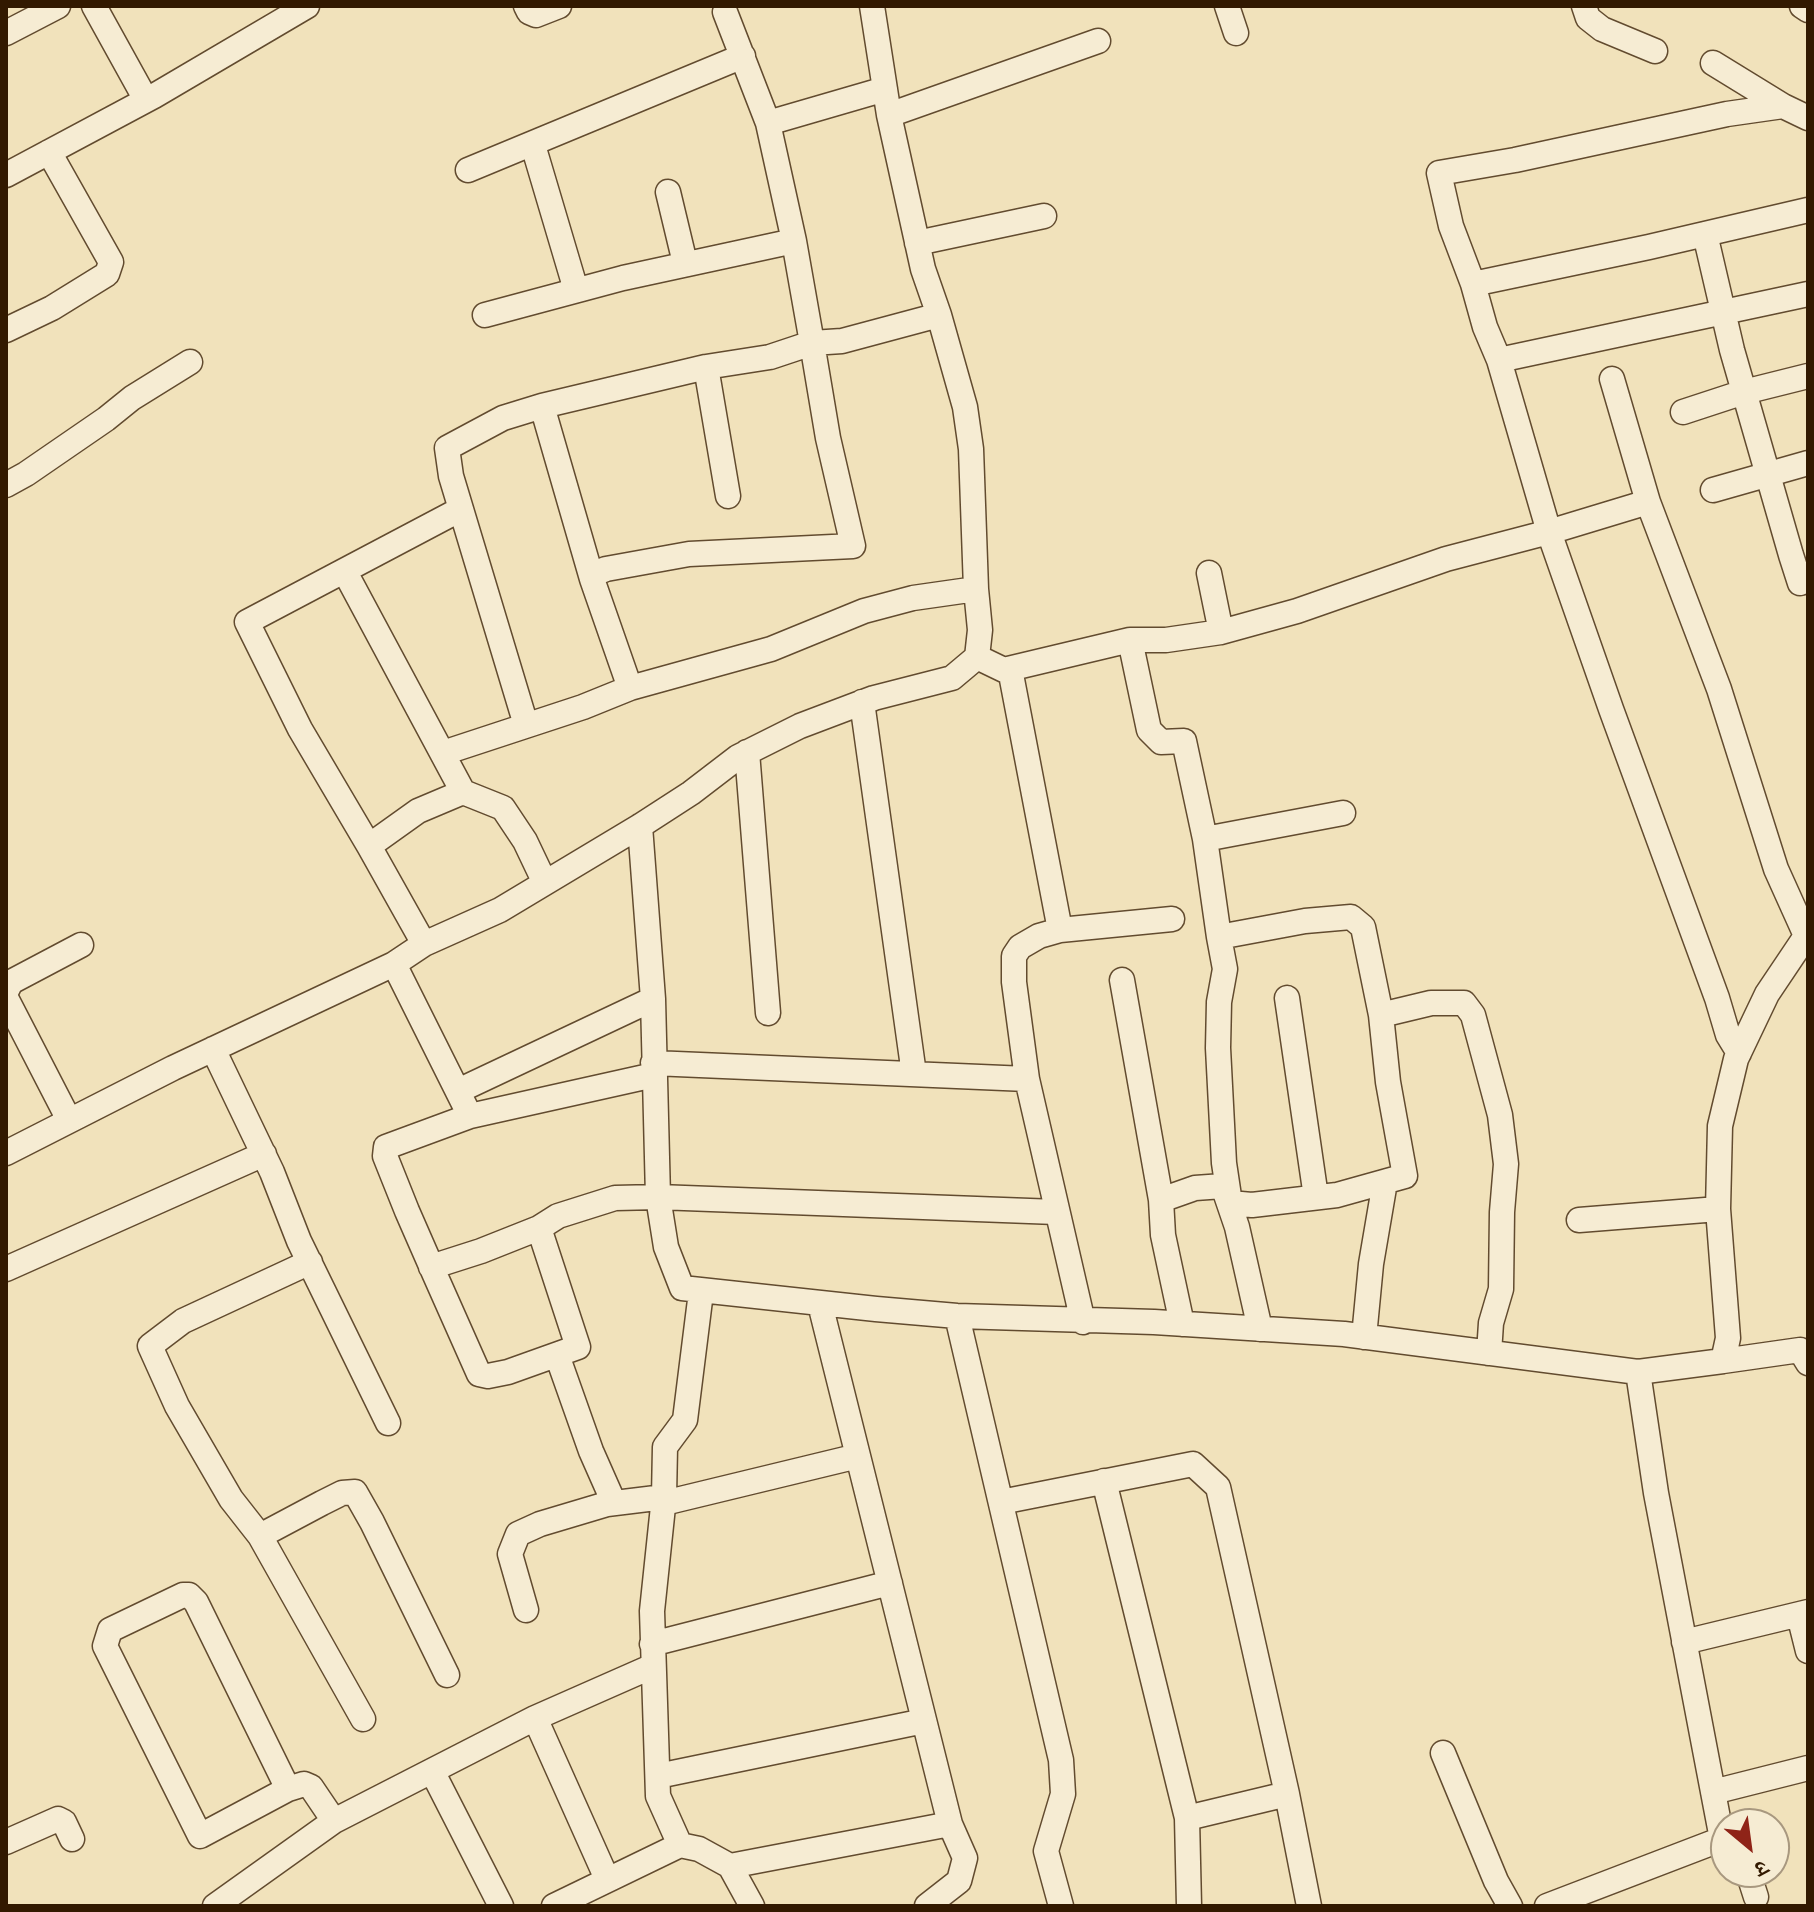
<!DOCTYPE html>
<html>
<head>
<meta charset="utf-8">
<style>
	body { margin:0 }
	#map { position:relative; width:1814px; height:1912px; overflow:hidden; background:#f1e2bb; font-family:"Old Standard TT","Noto Serif Devanagari",serif }
	canvas { display:block }
	.frame { position:absolute; inset:0; border:8px solid #321900; pointer-events:none }
	.north { position:absolute; left:1710px; top:1808px; width:80px; height:80px; box-sizing:border-box; background:#f6ecd3; border:2px solid #a8987f; border-radius:50%; rotate:151deg; font-size:22px; font-weight:700; line-height:32px; text-align:center; color:#321900 }
	.north::after { content:''; display:block; margin:auto; width:28px; height:36px; background:#8f2418; clip-path:polygon(50% 0,100% 100%,50% 72%,0 100%) }
</style>
</head>
<body>
<div id="map">
<canvas width="1814" height="1912"></canvas>
<div class="frame"></div>
<div class="north">उ</div>
</div>
<script>
const c = document.querySelector('canvas').getContext('2d');
c.lineJoin = 'round';
function shape(rows) {
  const path = new Path2D();
  for (const r of rows) {
    path.moveTo(r[0], r[1]);
    for (let i = 2; i < r.length; i += 2) path.lineTo(r[i], r[i + 1]);
  }
  return path;
}
function trace(path, color, width, dash) {
  c.strokeStyle = color;
  c.lineWidth = width;
  c.lineCap = dash ? 'butt' : 'round';
  c.setLineDash(dash || []);
  c.stroke(path);
}
const minor = shape([
	[94,6,146,100],
	[526,6,529,12,536,15,559,6],
	[1227,6,1236,33],
	[1584,6,1588,18,1602,29,1655,51],
	[1802,6,1808,10],
	[725,12,768,123,885,89],
	[6,33,58,6],
	[1713,63,1783,106],
	[889,115,1098,41],
	[1808,118,1783,106,1727,114,1515,160,1439,173,1451,226,1473,284,1485,327,1499,360,1808,294],
	[533,145,576,290],
	[468,170,743,56],
	[6,175,154,96,307,6],
	[668,192,685,263],
	[1705,234,1732,350,1791,555,1800,583,1808,580],
	[917,243,1044,216],
	[1473,284,1649,247,1808,210],
	[485,315,623,278,794,241,768,123],
	[6,330,52,308,107,274,111,262,49,152],
	[1499,360,1549,532,1611,709,1717,998,1728,1035,1739,1053],
	[706,367,728,496],
	[1612,379,1648,502,1719,689,1776,869,1808,940],
	[542,406,592,579,630,688],
	[1683,412,1744,392,1808,376],
	[6,485,26,474,106,419,132,398,190,362],
	[1713,490,1808,463],
	[345,572,463,792],
	[1209,573,1221,632],
	[591,575,606,569,689,554,853,546,828,438,812,343,842,341,939,315],
	[1130,640,1149,730,1161,742,1184,741,1205,839,1219,937,1305,921,1351,917,1363,927,1381,1015,1431,1003,1464,1003,1473,1015,1500,1115,1506,1164,1502,1212,1501,1289,1491,1323,1489,1353],
	[977,657,1004,670,1130,640,1166,640,1221,632,1297,611,1446,559,1549,532,1648,502],
	[1010,669,1060,930],
	[862,702,914,1074],
	[526,725,451,476,447,448,503,418,542,406,706,367,770,357,812,343,794,241],
	[747,752,768,1013],
	[443,753,583,707,630,688,771,649,864,611,913,598,976,589],
	[640,826,653,999,658,1197,666,1247,682,1288,876,1309,957,1316,1154,1322,1344,1334,1638,1372,1723,1361,1728,1338,1718,1209,1720,1126,1736,1059,1767,994,1808,933],
	[1205,839,1343,813],
	[369,846,300,729,247,622,461,509],
	[1219,937,1225,969,1219,1002,1218,1048,1224,1163,1230,1203,1252,1205,1337,1195,1405,1176,1388,1082,1381,1015],
	[424,944,369,846,418,811,463,792,503,808,525,841,545,883],
	[394,964,470,1116,386,1147,385,1156,407,1211,435,1275,479,1374,488,1376,508,1372,578,1347,539,1228,481,1251,431,1267],
	[1122,980,1161,1200,1163,1235,1182,1324],
	[6,992,11,982,81,945],
	[6,998,69,1120],
	[1287,998,1316,1197],
	[213,1049,272,1172,299,1241,388,1423],
	[653,1063,1027,1079],
	[458,1091,653,999],
	[470,1116,654,1075],
	[6,1153,173,1068,394,964,424,944,500,910,640,826,691,793,738,757,800,726,874,698,952,678,977,657,980,630,976,589,971,449,965,407,939,315,923,269,889,115,872,6],
	[1161,1200,1195,1188,1223,1186,1237,1227,1260,1329],
	[1579,1220,1718,1209],
	[539,1228,558,1216,615,1198,658,1197,1056,1212],
	[310,1262,183,1321,150,1346,177,1406,231,1499,260,1536,363,1719],
	[6,1269,264,1154],
	[701,1292,685,1420,665,1447,664,1497,652,1611,658,1796,680,1845,699,1849,730,1866,752,1906],
	[820,1304,950,1824,965,1858,959,1881,927,1906],
	[957,1316,1061,1760,1063,1794,1046,1851,1061,1906],
	[1083,1322,1027,1079,1014,982,1014,956,1020,947,1039,936,1060,930,1172,919],
	[1364,1337,1371,1264,1385,1182],
	[557,1355,591,1451,614,1503],
	[1723,1361,1800,1350,1808,1363],
	[1104,1481,1187,1818,1189,1906],
	[1001,1502,1193,1464,1218,1487,1287,1794,1309,1906],
	[664,1503,858,1456],
	[260,1536,322,1503,342,1493,355,1492,372,1522,447,1675],
	[526,1610,510,1554,518,1534,540,1524,607,1504,664,1497],
	[1799,1615,1808,1651],
	[1684,1642,1808,1612],
	[652,1644,890,1583],
	[535,1718,607,1879],
	[1443,1753,1496,1881,1510,1906],
	[432,1771,501,1906],
	[658,1776,924,1721],
	[288,1789,196,1602,189,1595,183,1595,110,1630,105,1646,200,1836,288,1789,304,1784,311,1787,334,1821],
	[1713,1792,1808,1768],
	[1187,1818,1287,1794],
	[6,1842,58,1819,64,1822,72,1839],
	[730,1866,950,1824],
	[1748,1872,1756,1897],
	[215,1906,334,1821,535,1718,653,1666],
	[554,1906,680,1845],
	[1547,1906,1722,1839,1656,1493,1638,1372]
]);
trace(minor, '#624b2f', 27);
trace(minor, '#f6ecd3', 24);
</script>
</body>
</html>
